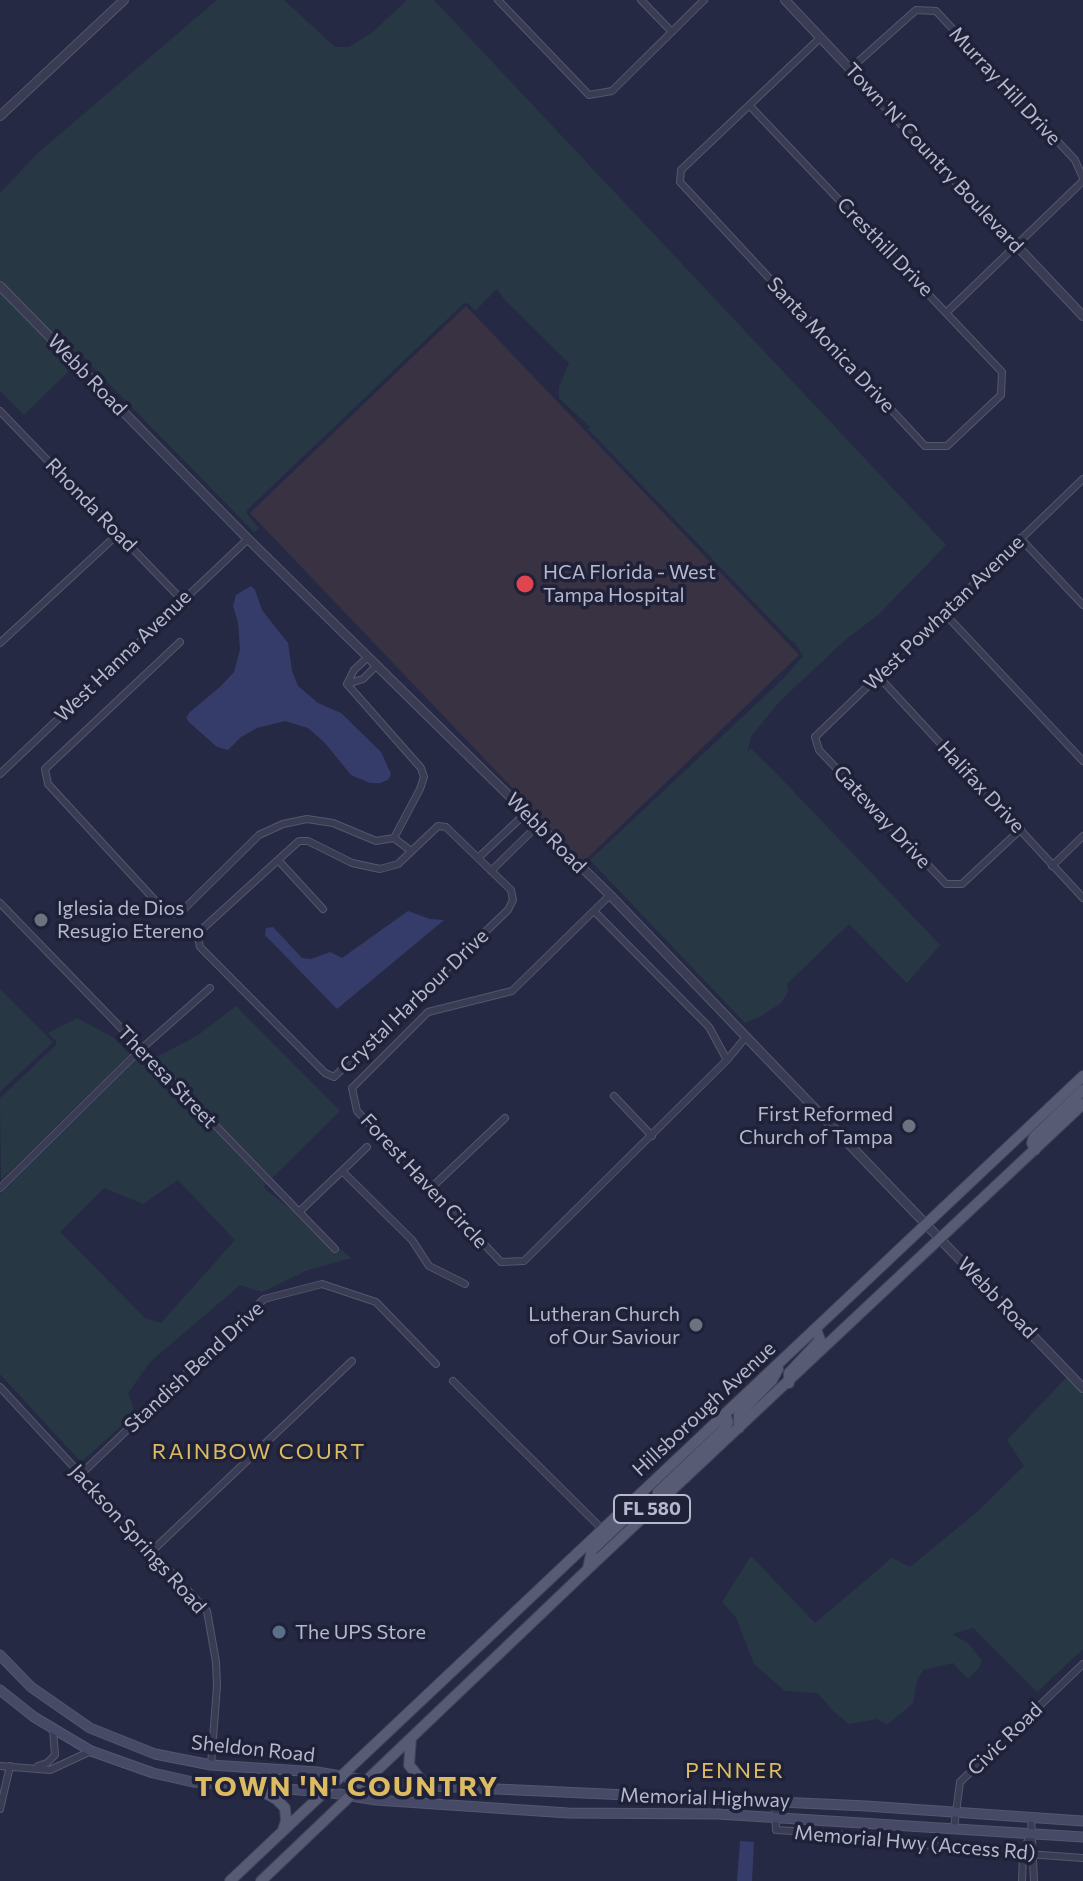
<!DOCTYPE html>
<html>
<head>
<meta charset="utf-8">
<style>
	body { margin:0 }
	canvas { display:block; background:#252943 }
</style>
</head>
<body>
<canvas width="1083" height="1881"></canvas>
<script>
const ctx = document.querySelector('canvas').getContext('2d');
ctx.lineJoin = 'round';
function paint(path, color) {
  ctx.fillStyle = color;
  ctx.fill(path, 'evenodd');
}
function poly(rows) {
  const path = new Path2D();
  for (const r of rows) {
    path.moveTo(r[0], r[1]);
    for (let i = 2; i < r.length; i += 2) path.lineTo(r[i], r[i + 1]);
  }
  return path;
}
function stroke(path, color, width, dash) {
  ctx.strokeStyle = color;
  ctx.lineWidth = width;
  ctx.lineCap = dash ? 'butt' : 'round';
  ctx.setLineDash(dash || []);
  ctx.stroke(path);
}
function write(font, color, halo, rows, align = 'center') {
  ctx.font = font + ' Commissioner,sans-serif';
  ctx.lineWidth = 7;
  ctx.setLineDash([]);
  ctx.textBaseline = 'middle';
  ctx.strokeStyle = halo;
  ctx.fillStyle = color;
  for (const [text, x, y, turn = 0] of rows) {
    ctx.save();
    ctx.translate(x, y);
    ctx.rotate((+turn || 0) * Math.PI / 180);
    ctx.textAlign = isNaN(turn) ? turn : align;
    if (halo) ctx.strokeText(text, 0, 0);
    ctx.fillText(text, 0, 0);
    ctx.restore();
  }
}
const medical = poly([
	[466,306,799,655,583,862,250,513]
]);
const green = poly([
	[217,0,284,0,335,47,349,47,373,32,407,0,434,0,946,545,879,614,844,641,780,701,752,735,747,752,751,749,774,771,940,945,907,983,849,924,787,984,788,992,781,1003,761,1016,745,1023,590,860,784,678,803,656,794,641,791,641,588,429,591,428,559,398,559,387,569,363,504,299,497,289,475,311,468,303,463,304,247,510,247,514,259,528,254,532,83,357,79,361,0,281,0,193,39,152],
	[0,292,73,367,24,415,0,391],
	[0,989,53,1042,0,1092],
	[236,1006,340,1111,272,1178,154,1058,197,1036],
	[77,1018,114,1038,130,1054,1,1180,0,1098,56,1045,56,1041,48,1033],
	[136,1060,141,1065,147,1062,266,1184,263,1187,291,1210,335,1254,341,1249,351,1258,308,1270,262,1292,240,1285,150,1362,128,1393,134,1409,120,1427,81,1462,0,1374,0,1194],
	[178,1180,235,1240,161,1323,145,1318,60,1232,104,1188,143,1204],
	[1067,1377,1083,1394,1083,1649,1037,1692,973,1628,952,1634,969,1644,982,1661,978,1669,968,1679,953,1663,923,1670,917,1680,913,1703,887,1725,877,1719,849,1724,832,1710,818,1693,785,1691,754,1664,736,1617,722,1602,751,1556,815,1623,892,1558,910,1567,976,1513,1024,1466,1007,1440]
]);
const water = poly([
	[251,586,255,590,262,610,288,643,292,671,298,686,318,703,341,713,381,752,391,774,388,780,380,783,370,783,351,775,325,743,308,728,285,721,257,728,241,737,228,750,217,747,190,723,186,718,190,712,221,686,234,672,240,650,238,622,233,606,236,595],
	[408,911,430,919,444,920,337,1009,265,935,266,928,273,927,302,958,311,959,330,952,342,958],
	[740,1841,754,1842,752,1881,737,1881]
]);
const minor = poly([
	[498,0,589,95,612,91,704,0],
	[641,0,672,32],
	[850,69,916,10,936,11,1075,160,1083,178],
	[750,106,1002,372,1001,395,947,446,925,446,680,182,681,170,820,38],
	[947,312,1083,181],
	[0,411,182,600],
	[1020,538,1083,605],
	[945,614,1083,761],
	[180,642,45,769,48,784,163,909,173,914,180,913,259,835,283,824,307,819,333,823,376,841,394,838,411,851],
	[0,643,118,534],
	[879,677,1083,898],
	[347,684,421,768,424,777,420,789,394,838],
	[347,684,363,679,376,666],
	[347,684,354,670,368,657],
	[0,774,248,539],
	[1021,829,962,884,946,884,819,750,815,737,1083,479],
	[478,858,526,813],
	[278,860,299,841,308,841,352,863,380,869,398,864,438,826,446,827,511,890,513,900,508,910,334,1077,325,1073,200,947,198,937,199,932,278,860,323,909],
	[1052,866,1083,836],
	[491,871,538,825],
	[610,895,512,991,428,1012,352,1088,357,1111,501,1262,524,1261,727,1060,746,1037],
	[0,903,335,1249],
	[594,911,709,1027,727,1060],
	[614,1096,652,1136],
	[342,1171,412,1240,429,1266,465,1284],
	[0,1188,140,1050,210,988],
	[430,1189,505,1118],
	[299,1212,367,1147],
	[453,1381,602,1529],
	[0,1387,207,1611,216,1662,217,1686,211,1765],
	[81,1474,264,1299,322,1284,376,1302,436,1364],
	[152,1551,352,1361],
	[0,1766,50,1770,91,1751],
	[38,1766,47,1763,55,1755,53,1729],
	[775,1802,776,1830,826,1833,959,1849,1083,1858],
	[0,1809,10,1766],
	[1031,1817,1034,1881],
	[954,1828,960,1782,1083,1664],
	[1022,1881,1023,1854,1029,1837]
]);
const tertiary = poly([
	[785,0,1083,316],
	[0,116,124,0],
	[0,286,248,539,610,895,1083,1388]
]);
const secondary = poly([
	[0,1655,31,1687,90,1728,155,1754,211,1765,317,1772,388,1784,866,1806,1083,1821],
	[0,1690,34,1717,91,1751,153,1773,193,1782,326,1792,376,1800,568,1813,718,1814,1083,1837]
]);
const primary = poly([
	[1035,1150,1032,1143,1034,1137,1083,1090],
	[789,1383,789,1373,820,1340,816,1329],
	[739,1428,739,1414,772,1380,778,1369],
	[658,1504,658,1492,725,1428,728,1422,725,1414],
	[588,1568,592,1550,632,1512,636,1499],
	[411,1738,409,1765,426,1786],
	[256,1788,276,1799,285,1808,286,1821,283,1830],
	[230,1881,1083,1076],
	[261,1881,588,1569,1083,1104]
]);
const markers = [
	[525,584,10,"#e0444e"],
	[41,920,8,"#6b7280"],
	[909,1126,8,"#6b7280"],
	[696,1325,8,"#6b7280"],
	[279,1632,8,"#5c6f8a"]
];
const shields = [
	[652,1509,76]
];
const shieldNames = [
	["FL 580",652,1509]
];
const streetNames = [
	["Murray Hill Drive",1005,86,47],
	["Town 'N' Country Boulevard",934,158,47],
	["Cresthill Drive",885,247,46],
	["Santa Monica Drive",831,345,47],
	["Webb Road",87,375,46],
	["Rhonda Road",91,505,46],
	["West Powhatan Avenue",944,613,-44],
	["West Hanna Avenue",123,656,-44],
	["Halifax Drive",981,787,47],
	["Gateway Drive",882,817,47],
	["Webb Road",546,833,45],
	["Crystal Harbour Drive",414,1001,-44],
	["Theresa Street",167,1077,46],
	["Forest Haven Circle",424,1181,47],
	["Webb Road",997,1298,46],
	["Standish Bend Drive",194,1367,-43],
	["Hillsborough Avenue",704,1409,-43],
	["Jackson Springs Road",138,1539,48],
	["Civic Road",1005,1739,-44],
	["Sheldon Road",253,1749,6],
	["Memorial Highway",705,1798,2],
	["Memorial Hwy (Access Rd)",915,1843,5]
];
const poiNames = [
	["HCA Florida - West",543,572],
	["Tampa Hospital",543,595],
	["Iglesia de Dios",57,908],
	["Resugio Etereno",57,931],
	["First Reformed",893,1114,"right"],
	["Church of Tampa",893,1137,"right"],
	["Lutheran Church",680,1314,"right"],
	["of Our Saviour",680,1337,"right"],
	["The UPS Store",295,1632]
];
const neighbourhoodNames = [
	["RAINBOW COURT",259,1452],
	["PENNER",735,1771]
];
const districtNames = [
	["TOWN 'N' COUNTRY",347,1787]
];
paint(medical, '#393243');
paint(green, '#273844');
paint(water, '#363c69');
stroke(minor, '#54576d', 8);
stroke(tertiary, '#54576d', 10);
stroke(secondary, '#54576d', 11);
stroke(primary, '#404359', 12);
stroke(minor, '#393c53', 6);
stroke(tertiary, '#393c53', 8);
stroke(secondary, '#474a66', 9);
stroke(primary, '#575b73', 10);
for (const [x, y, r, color] of markers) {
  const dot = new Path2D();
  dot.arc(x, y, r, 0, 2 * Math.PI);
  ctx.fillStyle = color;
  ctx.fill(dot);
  stroke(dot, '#1e2138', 3);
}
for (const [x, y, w] of shields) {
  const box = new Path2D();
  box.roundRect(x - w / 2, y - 14, w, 28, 6);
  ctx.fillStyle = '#1e2138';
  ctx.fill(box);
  stroke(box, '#b6b9cd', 2);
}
write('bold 18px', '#b6b9cd', null, shieldNames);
write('20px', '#b6b9cd', '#1e2138', streetNames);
write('20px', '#b6b9cd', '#1e2138', poiNames, 'left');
ctx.letterSpacing = '2px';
write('22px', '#dcbb62', '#1e2138', neighbourhoodNames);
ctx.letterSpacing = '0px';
ctx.letterSpacing = '2px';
write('bold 28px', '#dcbb62', '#1e2138', districtNames);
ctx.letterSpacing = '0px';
</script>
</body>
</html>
